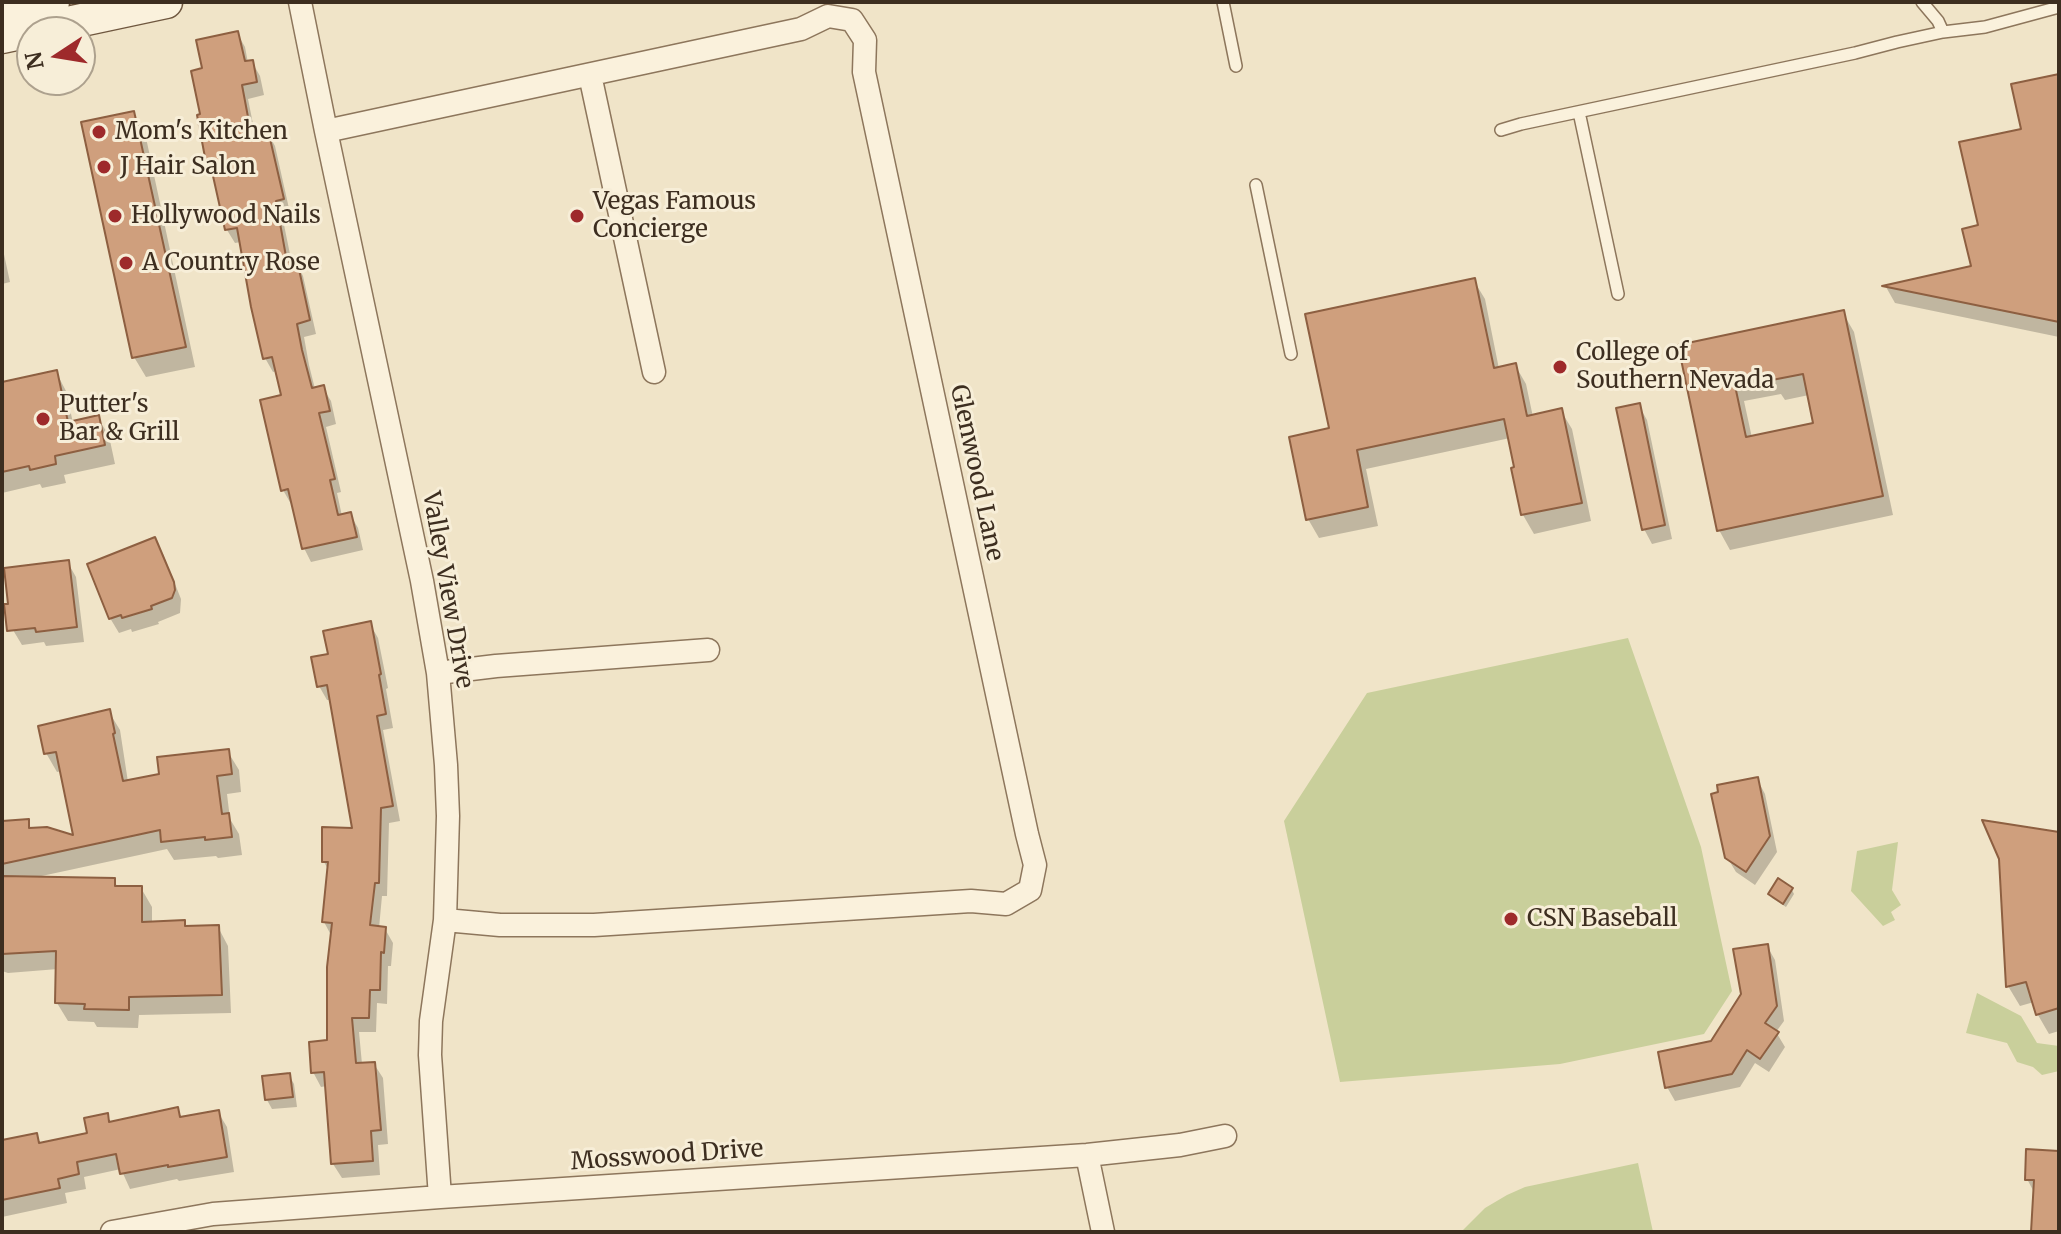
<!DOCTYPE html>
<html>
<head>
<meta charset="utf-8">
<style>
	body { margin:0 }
	#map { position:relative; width:2061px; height:1234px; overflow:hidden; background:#f0e4c8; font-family:Merriweather,serif }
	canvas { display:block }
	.frame { position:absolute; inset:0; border:4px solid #3d2e20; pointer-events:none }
	.north { position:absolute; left:16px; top:16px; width:80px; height:80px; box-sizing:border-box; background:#f7eed8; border:2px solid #ada18e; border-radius:50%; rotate:258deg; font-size:22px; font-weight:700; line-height:32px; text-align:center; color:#3d2e20 }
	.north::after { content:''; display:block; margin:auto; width:28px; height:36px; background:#9e2a2b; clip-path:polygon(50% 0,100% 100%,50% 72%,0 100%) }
</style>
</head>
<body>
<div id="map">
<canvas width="2061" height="1234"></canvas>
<div class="frame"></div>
<div class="north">N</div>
</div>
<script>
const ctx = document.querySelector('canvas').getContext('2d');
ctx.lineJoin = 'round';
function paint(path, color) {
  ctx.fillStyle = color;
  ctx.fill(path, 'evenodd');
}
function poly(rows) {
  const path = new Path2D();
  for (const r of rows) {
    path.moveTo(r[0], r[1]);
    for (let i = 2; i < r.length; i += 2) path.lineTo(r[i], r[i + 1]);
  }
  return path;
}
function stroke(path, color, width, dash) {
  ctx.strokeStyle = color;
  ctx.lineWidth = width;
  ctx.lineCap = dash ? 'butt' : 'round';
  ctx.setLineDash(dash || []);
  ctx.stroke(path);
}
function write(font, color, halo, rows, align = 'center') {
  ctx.font = font + ' Merriweather,serif';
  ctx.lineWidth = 6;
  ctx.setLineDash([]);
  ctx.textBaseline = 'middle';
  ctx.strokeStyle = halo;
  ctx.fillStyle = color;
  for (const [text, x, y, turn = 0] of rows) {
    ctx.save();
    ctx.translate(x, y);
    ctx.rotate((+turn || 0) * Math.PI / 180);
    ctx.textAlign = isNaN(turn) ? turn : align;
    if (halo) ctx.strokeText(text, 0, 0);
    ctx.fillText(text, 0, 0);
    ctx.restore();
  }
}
const green = poly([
	[1628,638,1701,847,1732,991,1704,1034,1560,1064,1340,1082,1284,821,1367,693],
	[1898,842,1892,890,1901,905,1891,912,1895,920,1883,926,1851,891,1857,851],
	[1977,993,2021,1016,2037,1043,2059,1046,2059,1071,2042,1075,2033,1067,2017,1062,2007,1043,1966,1033],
	[1638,1163,1653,1232,1461,1232,1485,1208,1507,1195,1525,1187]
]);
const shadow = poly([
	[237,33,245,47,248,63,252,62,260,76,264,95,248,99,255,134,267,132,275,146,290,213,282,215,292,264,296,263,303,276,316,334,304,337,309,365,315,389,323,388,331,401,336,424,326,427,341,492,337,493,342,516,350,514,358,528,363,550,311,562,304,548,294,503,291,504,283,490,284,397,277,371,273,372,265,358,241,242,235,243,227,230,215,176,209,167,203,116,204,70],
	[2059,76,2059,337,1895,303,1886,287,1973,268,1980,227,2023,130],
	[133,113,145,133,195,367,146,377,134,357],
	[2,245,10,282,2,284],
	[1474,281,1485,299,1499,369,1515,365,1526,384,1533,417,1561,411,1572,429,1591,521,1534,534,1523,515,1514,469,1516,469,1510,438,1366,469,1378,526,1319,538,1308,519,1332,430],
	[1843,313,1854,332,1893,515,1730,550,1719,530,1681,347],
	[1781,394,1785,400,1809,395,1815,425,1752,438,1744,401],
	[56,372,66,391,73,423,98,418,109,436,115,464,64,475,66,483,42,488,40,484,2,493,2,384],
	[1639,406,1647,420,1672,539,1652,544,1644,529],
	[154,539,163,554,181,599,180,613,158,622,159,624,132,632,131,629,119,633,110,618],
	[68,563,76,577,84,642,46,646,44,642,22,645,13,630],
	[370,624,378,638,388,688,386,689,393,728,383,730,400,821,389,823,387,896,382,896,379,928,385,929,393,943,391,966,388,966,387,1004,377,1003,376,1032,359,1032,362,1064,374,1064,383,1078,388,1144,378,1145,380,1175,342,1178,333,1164,327,1086,321,1087,313,1072,329,1042,332,937,324,922,329,871,324,862,354,830,331,700,327,700,319,686,330,655],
	[109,712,120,730,128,782,161,775,228,752,239,770,241,792,227,794,230,819,239,834,242,855,218,858,216,856,174,860,167,849,37,877,114,880,118,888,141,888,152,907,152,923,184,922,187,928,218,927,228,946,231,1013,139,1015,138,1028,97,1027,94,1022,68,1021,57,1003,58,969,8,973,2,971,2,823,27,821,32,830,76,838,62,771,57,772,46,753],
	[1757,779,1765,794,1777,852,1755,885,1736,872,1727,857],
	[2059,834,2059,1031,2049,1034,2038,1015,2034,1002,2020,1006,2008,986,2001,859],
	[1779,881,1792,890,1794,894,1786,907,1772,898,1770,894],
	[1767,946,1775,960,1784,1021,1776,1032,1785,1047,1769,1072,1755,1063,1740,1087,1675,1101,1667,1087,1712,1043,1744,994],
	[289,1075,294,1084,297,1107,272,1109,267,1100],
	[177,1109,182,1118,218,1112,227,1127,234,1172,179,1181,177,1179,130,1189,121,1169,84,1177,86,1189,65,1193,67,1203,2,1217,2,1147,36,1135,41,1145,89,1135,107,1115,111,1123],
	[2059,1153,2059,1232,2033,1232,2035,1194,2027,1179]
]);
const building = poly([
	[238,31,245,61,253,60,257,82,242,85,251,133,268,130,284,199,276,201,287,262,297,260,310,320,297,324,302,350,312,388,324,385,330,411,319,413,335,479,330,480,338,515,351,512,357,537,302,549,288,489,281,491,260,400,281,395,272,357,263,359,251,307,237,228,225,230,211,167,207,168,197,115,200,114,191,71,202,68,196,40,238,31],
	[2059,74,2059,322,1882,286,1971,266,1962,229,1978,225,1959,142,2021,129,2011,84,2059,74],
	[134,111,186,347,132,358,81,122,134,111],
	[1475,278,1494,368,1516,363,1527,416,1562,408,1582,503,1521,515,1511,468,1514,467,1504,419,1357,450,1368,507,1306,520,1289,437,1329,428,1305,314,1475,278],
	[1844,310,1883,496,1717,531,1678,345,1844,310],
	[1771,374,1772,380,1803,374,1813,423,1746,437,1734,381,1771,374],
	[57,370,68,422,99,415,105,445,55,456,56,464,30,470,29,466,2,472,2,382,57,370],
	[1640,403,1665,525,1642,530,1616,408,1640,403],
	[155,537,174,582,175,590,172,598,151,606,152,609,122,618,121,615,109,619,87,564,155,537],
	[69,560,77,627,36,632,35,628,7,631,4,604,8,604,4,568,69,560],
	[371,621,381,674,379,675,386,714,377,716,393,806,381,808,379,883,375,883,370,925,386,927,384,953,381,952,380,990,370,990,369,1018,352,1018,356,1063,375,1062,381,1130,371,1131,373,1161,331,1164,324,1072,311,1073,309,1042,327,1040,327,967,332,923,322,922,328,862,322,862,322,827,352,828,327,685,317,687,311,657,328,654,323,631,371,621],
	[110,709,115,733,113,734,123,781,159,774,157,757,229,749,232,774,217,776,222,814,229,813,232,837,205,840,205,837,161,842,160,830,2,864,2,821,29,819,29,828,47,827,73,835,56,752,44,754,38,726,110,709],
	[1758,777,1770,836,1746,872,1725,858,1711,794,1718,792,1717,785,1758,777],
	[1982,820,2059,832,2059,1008,2036,1015,2026,982,2006,987,1999,859,1982,820],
	[2,876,115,878,115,886,142,886,142,922,185,920,185,926,219,925,222,995,129,997,129,1010,84,1009,85,1004,55,1003,56,951,2,954,2,876],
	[1778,878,1793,888,1783,904,1768,894,1778,878],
	[1768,944,1777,1006,1765,1023,1779,1032,1760,1059,1747,1050,1732,1074,1665,1088,1658,1052,1711,1041,1741,994,1733,949,1768,944],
	[290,1073,293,1097,265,1100,262,1076,290,1073],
	[178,1107,180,1117,219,1110,227,1157,168,1167,168,1165,120,1174,116,1154,77,1162,79,1174,58,1179,60,1188,2,1200,2,1140,37,1133,39,1143,87,1133,84,1118,108,1113,109,1122,178,1107],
	[2026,1149,2059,1151,2059,1232,2031,1232,2034,1180,2025,1180,2026,1149]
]);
const service = poly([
	[1223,2,1236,66],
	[1922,2,1938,21,1943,32],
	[1579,112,1618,294],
	[1501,130,1521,124,1855,53,1897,42,1943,32,1985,27,2059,7],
	[1256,185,1291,354]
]);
const minor = poly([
	[300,2,326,131,422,581,438,673,446,765,448,816,445,920,431,1021,430,1055,440,1197],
	[590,75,654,372],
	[326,131,801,29,828,16,852,20,865,40,864,72,1027,834,1035,865,1030,890,1006,904,971,901,594,925,500,925,445,920],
	[438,673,496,666,708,650],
	[1087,1155,1103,1232],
	[112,1232,213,1214,440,1197,1087,1155,1180,1145,1225,1136]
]);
const secondary = poly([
	[2,14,53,2],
	[2,37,166,2]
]);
const markers = [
	[99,132,8,"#9e2a2b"],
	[104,167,8,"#9e2a2b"],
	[115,216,8,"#9e2a2b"],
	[577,216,8,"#9e2a2b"],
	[126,263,8,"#9e2a2b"],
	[1560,367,8,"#9e2a2b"],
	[43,419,8,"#9e2a2b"],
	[1511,919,8,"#9e2a2b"]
];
const poiNames = [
	["Mom's Kitchen",115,132],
	["J Hair Salon",120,167],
	["Vegas Famous",593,202],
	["Concierge",593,230],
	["Hollywood Nails",131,216],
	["A Country Rose",142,263],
	["College of",1576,353],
	["Southern Nevada",1576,381],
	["Putter's",59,405],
	["Bar & Grill",59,433],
	["CSN Baseball",1527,919]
];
const streetNames = [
	["Glenwood Lane",976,473,78],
	["Valley View Drive",447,590,80],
	["Mosswood Drive",667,1156,-4]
];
paint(green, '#c9cf9b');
paint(shadow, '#0003');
paint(building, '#cf9f7d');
stroke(building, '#8d5f41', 2);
stroke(service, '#8d765c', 14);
stroke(minor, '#8d765c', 25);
stroke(secondary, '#6f573f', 35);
stroke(service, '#faf1dc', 11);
stroke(minor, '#faf1dc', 22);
stroke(secondary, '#faf1dc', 32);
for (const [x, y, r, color] of markers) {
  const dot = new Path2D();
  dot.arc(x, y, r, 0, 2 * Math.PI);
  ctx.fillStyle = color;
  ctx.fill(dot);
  stroke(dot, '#f7eed8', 3);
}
write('24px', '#3d2e20', '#f7eed8', poiNames, 'left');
write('24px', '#3d2e20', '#f7eed8', streetNames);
</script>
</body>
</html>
